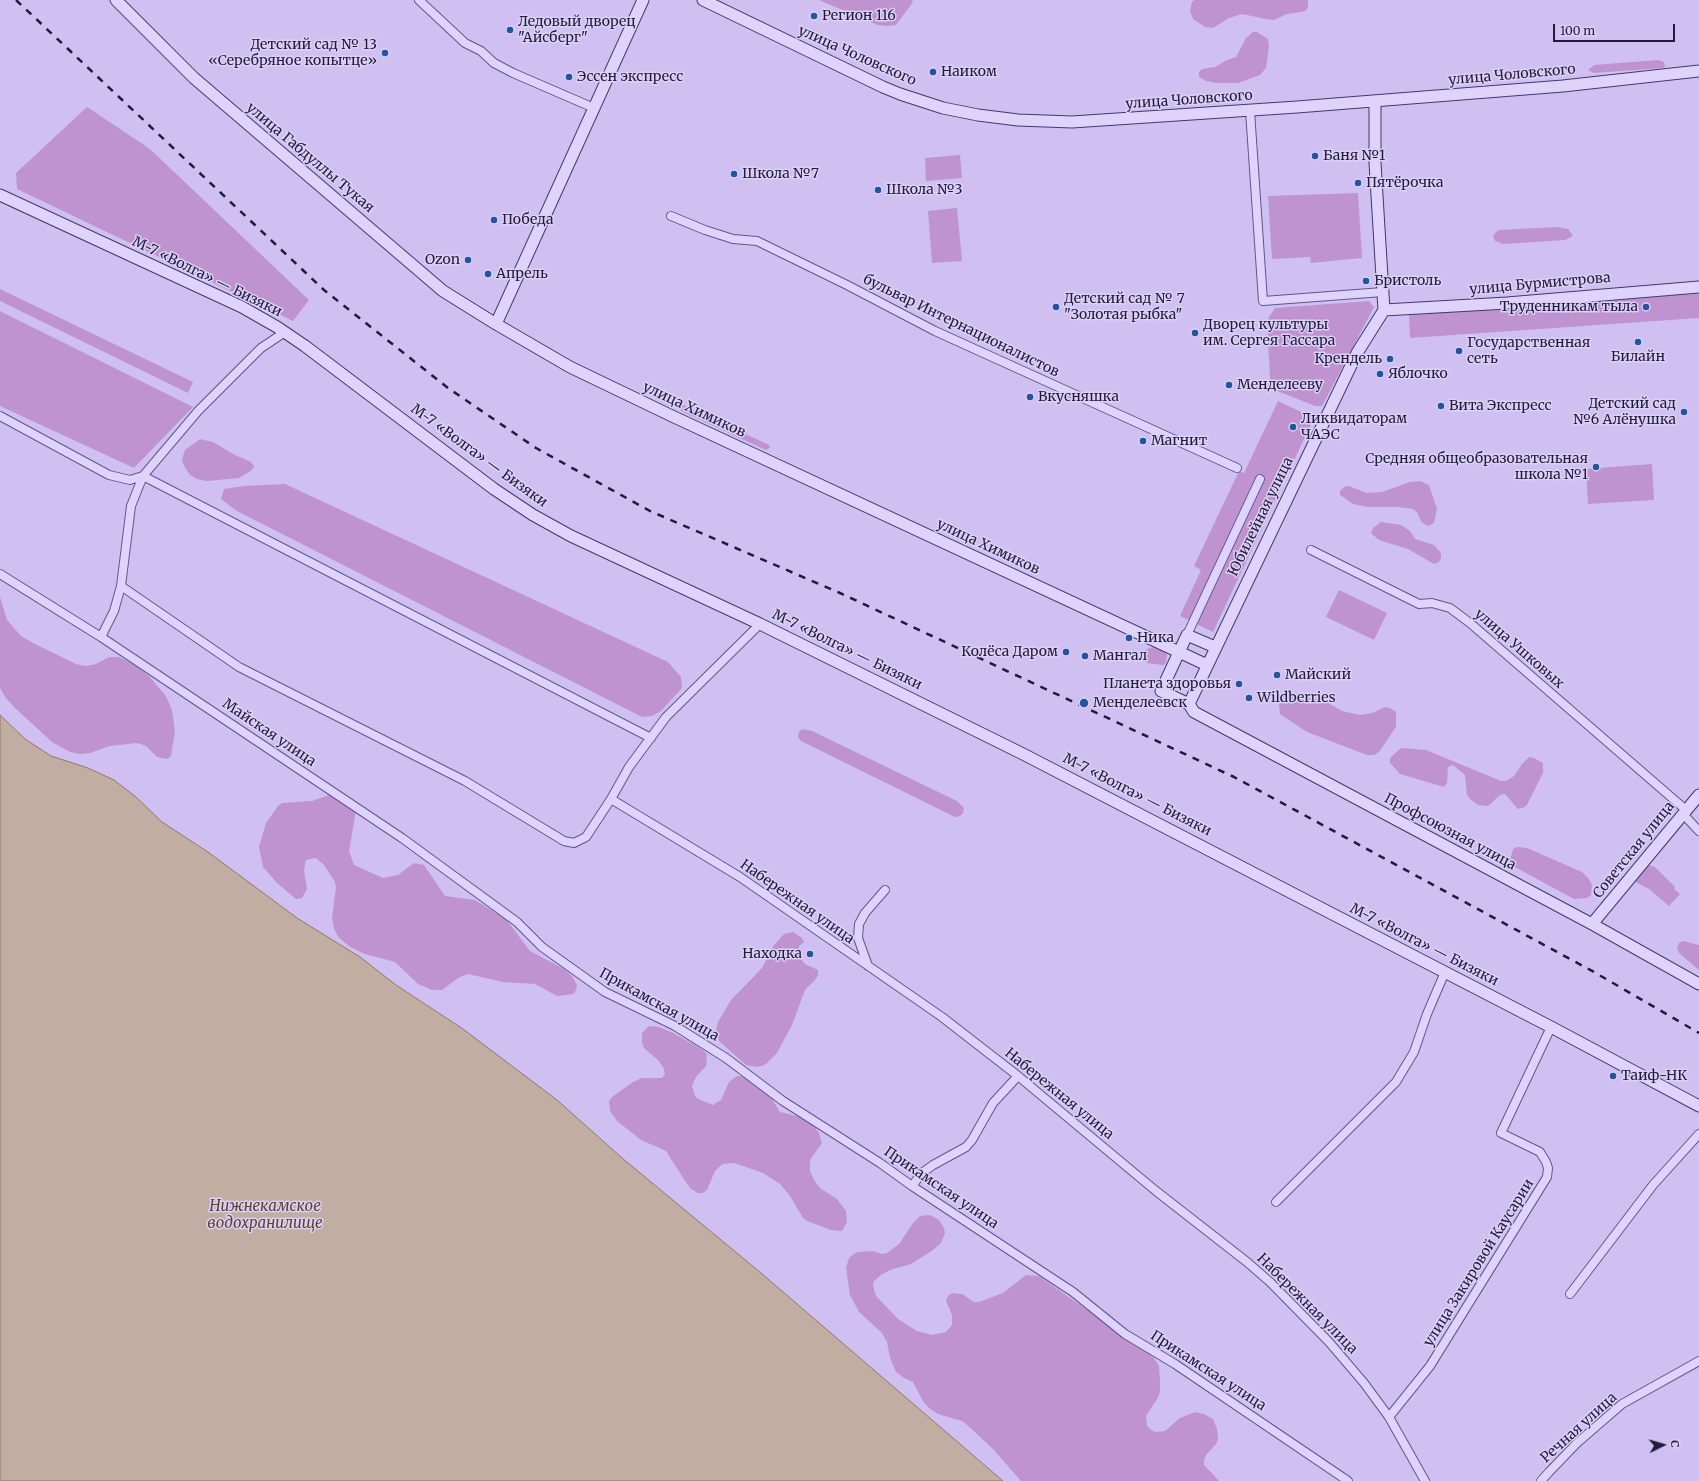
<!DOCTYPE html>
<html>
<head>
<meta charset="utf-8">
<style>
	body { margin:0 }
	#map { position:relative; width:1699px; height:1481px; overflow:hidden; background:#cfc0f1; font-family:Merriweather,serif }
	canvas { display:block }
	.north { position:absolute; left:1643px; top:1425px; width:40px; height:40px; -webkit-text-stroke:3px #dcd0f8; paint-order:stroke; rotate:85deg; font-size:11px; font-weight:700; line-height:16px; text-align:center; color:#1f1c39 }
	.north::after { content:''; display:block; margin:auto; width:14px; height:18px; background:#1f1c39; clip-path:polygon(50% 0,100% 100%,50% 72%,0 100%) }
	.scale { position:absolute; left:1553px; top:24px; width:122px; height:18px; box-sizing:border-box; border:2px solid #1f1c39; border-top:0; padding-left:5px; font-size:12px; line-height:14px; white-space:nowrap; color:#1f1c39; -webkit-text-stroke:3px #dcd0f8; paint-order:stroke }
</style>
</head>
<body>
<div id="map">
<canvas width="1699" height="1481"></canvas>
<div class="north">С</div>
<div class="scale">100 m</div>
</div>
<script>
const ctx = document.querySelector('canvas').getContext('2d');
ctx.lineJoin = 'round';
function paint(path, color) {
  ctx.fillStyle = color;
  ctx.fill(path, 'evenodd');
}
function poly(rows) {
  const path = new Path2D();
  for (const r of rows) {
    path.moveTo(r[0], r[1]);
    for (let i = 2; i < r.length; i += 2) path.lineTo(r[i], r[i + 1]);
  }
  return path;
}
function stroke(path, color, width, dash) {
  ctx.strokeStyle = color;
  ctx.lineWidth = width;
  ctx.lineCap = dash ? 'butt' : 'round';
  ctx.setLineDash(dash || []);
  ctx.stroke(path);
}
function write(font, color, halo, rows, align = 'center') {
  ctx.font = font + ' Merriweather,serif';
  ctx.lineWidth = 3;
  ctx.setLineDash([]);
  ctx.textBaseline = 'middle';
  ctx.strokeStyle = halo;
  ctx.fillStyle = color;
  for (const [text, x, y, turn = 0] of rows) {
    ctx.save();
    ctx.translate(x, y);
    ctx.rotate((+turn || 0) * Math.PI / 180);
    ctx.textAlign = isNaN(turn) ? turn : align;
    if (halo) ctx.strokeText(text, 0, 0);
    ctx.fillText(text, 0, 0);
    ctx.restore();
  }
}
const green = poly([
	[819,0,912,0,913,2,896,25,888,26,878,25],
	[1194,0,1308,0,1308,7,1305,11,1301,12,1287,14,1274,20,1266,19,1242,14,1229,18,1213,28,1205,27,1193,19,1190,11,1192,2],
	[1253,32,1257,32,1268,39,1269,47,1266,68,1260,75,1238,83,1216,83,1206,81,1199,77,1199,72,1202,69,1215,67,1227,60,1236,57,1246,38],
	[1658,60,1664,62,1665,67,1663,68,1594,73,1588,70,1594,65],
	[87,107,150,149,309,300,293,321,17,189,16,173],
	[960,155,962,178,926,181,925,158],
	[1358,193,1362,258,1311,263,1310,257,1272,259,1268,196],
	[957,208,962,261,932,263,928,211],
	[1556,227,1568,229,1573,236,1565,240,1503,244,1495,241,1493,236,1495,233,1499,230],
	[0,289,193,382,188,393,0,301],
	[1699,292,1699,318,1410,338,1409,314],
	[1369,301,1374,307,1322,406,1315,406,1275,390,1270,378,1267,320,1275,308],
	[0,311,193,407,134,468,0,406],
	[1278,401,1314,418,1213,632,1180,616,1201,570,1194,566,1239,471,1244,473],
	[683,405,769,445,770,447,766,450,681,411,680,407],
	[200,439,213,442,235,455,251,462,254,466,252,470,239,478,207,481,197,479,190,475,183,464,182,459,185,450],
	[1652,464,1654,500,1588,504,1586,469],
	[1420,481,1429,485,1437,509,1434,523,1429,526,1424,524,1421,521,1417,512,1413,509,1399,507,1368,507,1353,504,1340,495,1340,491,1344,487,1349,486,1367,493,1382,492,1410,482],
	[285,484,668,662,681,677,682,688,661,711,652,716,642,717,237,511,221,499,224,489,244,486],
	[1381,522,1401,525,1410,531,1415,539,1434,545,1441,553,1441,558,1439,562,1434,564,1408,549,1379,540,1371,533,1373,528],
	[1339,590,1387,613,1374,640,1326,617],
	[0,597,7,620,21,636,35,644,76,664,86,666,96,664,109,657,119,657,133,664,149,676,166,696,172,710,175,731,171,756,167,759,157,757,146,746,137,743,110,746,90,753,80,754,70,752,52,742,15,708,5,697,0,688],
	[1153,647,1164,650,1167,655,1166,663,1163,665,1147,663,1141,656,1147,649],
	[1289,695,1323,700,1342,711,1360,715,1372,713,1385,707,1390,708,1396,712,1396,727,1379,752,1374,755,1367,755,1307,732,1280,714,1279,704,1284,696],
	[802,729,812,731,957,801,964,808,963,813,960,816,955,817,801,741,798,737,799,732],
	[1401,748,1426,750,1501,781,1506,781,1514,776,1522,764,1529,757,1534,758,1543,763,1543,773,1527,805,1523,808,1518,809,1505,794,1500,795,1488,806,1478,805,1470,799,1467,795,1465,775,1453,765,1448,767,1447,783,1444,787,1400,774,1390,763,1390,758],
	[332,794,347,796,357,805,349,851,354,865,383,878,398,875,414,863,424,865,445,896,475,900,506,919,530,951,564,969,572,976,577,985,576,990,573,994,557,996,535,984,503,982,468,974,458,978,442,990,432,990,418,984,395,962,365,954,350,947,338,937,334,928,332,918,336,887,335,882,324,865,316,858,306,860,304,870,307,889,302,898,296,899,277,883,263,867,259,847,266,823,278,806,282,803,312,801],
	[1517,847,1527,848,1582,872,1589,879,1592,885,1591,895,1587,898,1574,899,1513,866,1510,860,1513,849],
	[1648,865,1655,867,1675,887,1674,889,1680,894,1669,906,1649,889,1634,881],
	[793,932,802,938,804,942,799,946,799,956,805,964,818,970,818,975,816,979,805,990,792,1025,777,1053,766,1064,762,1066,756,1067,746,1065,719,1041,716,1031,718,1022,731,1000,762,968,774,945,784,934],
	[1683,941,1699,945,1699,970,1679,953,1677,948,1679,943],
	[649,1026,659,1027,673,1033,695,1045,704,1051,707,1055,706,1066,696,1077,692,1086,695,1096,698,1099,713,1105,721,1100,729,1082,737,1076,742,1076,769,1094,780,1112,805,1118,813,1125,819,1133,822,1143,810,1160,810,1171,814,1180,820,1188,837,1199,846,1211,847,1222,842,1231,831,1230,807,1221,803,1218,790,1196,780,1184,763,1173,734,1163,723,1164,719,1167,715,1171,707,1190,703,1193,698,1193,691,1189,685,1181,666,1151,641,1140,617,1121,610,1111,609,1101,612,1097,633,1082,642,1078,662,1078,665,1074,664,1069,659,1061,644,1048,642,1043,642,1033],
	[930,1215,939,1220,944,1228,945,1233,941,1243,933,1250,911,1264,890,1270,881,1275,874,1281,873,1286,876,1296,898,1319,917,1331,932,1335,946,1332,952,1325,952,1315,946,1301,948,1296,952,1293,962,1294,974,1302,979,1302,1003,1293,1026,1275,1039,1276,1153,1357,1159,1366,1160,1381,1160,1392,1157,1399,1146,1416,1147,1426,1151,1430,1155,1432,1165,1431,1180,1418,1195,1412,1204,1414,1213,1419,1217,1429,1218,1439,1216,1444,1206,1455,1204,1460,1204,1465,1219,1481,1021,1481,992,1448,966,1424,962,1421,938,1414,930,1409,923,1401,913,1382,904,1378,896,1372,890,1358,887,1342,882,1333,859,1312,850,1295,846,1268,849,1258,854,1254,858,1252,873,1251,882,1254,887,1253,899,1244,913,1223,920,1216]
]);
const water = poly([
	[0,715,25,739,51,756,88,768,114,780,136,797,162,822,208,852,297,918,360,957,396,985,463,1029,557,1100,622,1158,761,1273,1003,1481,0,1481,0,715]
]);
const street = poly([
	[419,0,465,43,481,51,494,63,513,73,594,108],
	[1250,111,1263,301,1383,292],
	[671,216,705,230,733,239,757,241,847,285,935,331,1237,468],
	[0,416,109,475,130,480,143,476],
	[143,476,651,738],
	[1311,550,1419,604,1432,603,1450,608,1470,623,1686,810],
	[0,574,101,637,402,838,517,922,542,947,605,992,675,1026,726,1058,783,1101,880,1163,912,1186,1073,1292,1125,1334,1175,1364,1348,1481],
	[121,586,239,667,465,781,564,841,574,843,586,837,611,799,629,767,666,717,760,624],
	[1187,635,1260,479],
	[101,637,114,611,121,586,131,506,143,476,198,411,261,348,285,332],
	[611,799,740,877,942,1017,1018,1076,1156,1191,1247,1262,1270,1282,1329,1342,1364,1383,1389,1417,1425,1481],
	[1683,814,1699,831],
	[868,966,858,938,859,924,865,913,885,890],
	[912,1186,922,1173,933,1165,966,1147,972,1140,993,1103,1018,1076],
	[1276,1202,1396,1082,1414,1052,1427,1014,1445,972],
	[1570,1294,1653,1185,1699,1134],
	[1389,1417,1430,1366,1547,1177,1548,1168,1546,1162,1540,1152,1501,1133,1551,1027],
	[1541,1481,1549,1472,1577,1443,1622,1404,1699,1361]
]);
const secondary = poly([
	[116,0,194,78,443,291,496,324,570,367,672,416,1207,665],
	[703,0,883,87,900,94,943,108,978,115,1018,120,1072,122,1297,107,1563,86,1699,71],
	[0,195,242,307,277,327,305,346,494,489,533,515,571,536,760,624,1023,754,1551,1027,1699,1106],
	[1384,310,1507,303,1699,287],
	[496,324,643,0],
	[1189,704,1357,353,1384,310,1375,163,1375,102],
	[1189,704,1194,712,1592,924,1699,984],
	[1189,704,1161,691,1187,635,1215,647],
	[1592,924,1699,795]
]);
const rail = poly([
	[16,0,324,290,448,388,536,448,650,511,840,593,1234,777,1594,972,1699,1033]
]);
const markers = [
	[814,16,4,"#23549e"],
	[510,30,4,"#23549e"],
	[385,53,4,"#23549e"],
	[933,72,4,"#23549e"],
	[569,77,4,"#23549e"],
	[1315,156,4,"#23549e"],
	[734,174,4,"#23549e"],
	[1358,183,4,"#23549e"],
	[878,190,4,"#23549e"],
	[494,220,4,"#23549e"],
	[468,260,4,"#23549e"],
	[488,274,4,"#23549e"],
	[1366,281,4,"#23549e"],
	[1056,307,4,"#23549e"],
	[1646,307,4,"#23549e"],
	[1195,333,4,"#23549e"],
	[1638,342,4,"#23549e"],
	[1459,351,4,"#23549e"],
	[1390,359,4,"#23549e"],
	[1380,374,4,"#23549e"],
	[1229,385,4,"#23549e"],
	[1030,397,4,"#23549e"],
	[1441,406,4,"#23549e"],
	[1684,412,4,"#23549e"],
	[1293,427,4,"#23549e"],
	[1143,441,4,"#23549e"],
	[1596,467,4,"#23549e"],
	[1129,638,4,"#23549e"],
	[1066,652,4,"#23549e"],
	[1085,656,4,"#23549e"],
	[1277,675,4,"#23549e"],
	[1239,684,4,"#23549e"],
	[1249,698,4,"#23549e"],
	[1084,703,5,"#23549e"],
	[810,954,4,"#23549e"],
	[1613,1076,4,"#23549e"]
];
const poiNames = [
	["Регион 116",822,16],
	["Ледовый дворец",518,22],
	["\"Айсберг\"",518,38],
	["Детский сад № 13",377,45,"right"],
	["«Серебряное копытце»",377,61,"right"],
	["Наиком",941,72],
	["Эссен экспресс",577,77],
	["Баня №1",1323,156],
	["Школа №7",742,174],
	["Пятёрочка",1366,183],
	["Школа №3",886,190],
	["Победа",502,220],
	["Ozon",460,260,"right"],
	["Апрель",496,274],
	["Бристоль",1374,281],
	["Детский сад № 7",1064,299],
	["\"Золотая рыбка\"",1064,315],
	["Труденникам тыла",1638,307,"right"],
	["Дворец культуры",1203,325],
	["им. Сергея Гассара",1203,341],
	["Государственная",1467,343],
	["сеть",1467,359],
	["Билайн",1638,357,"center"],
	["Крендель",1382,359,"right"],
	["Яблочко",1388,374],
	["Менделееву",1237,385],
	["Вкусняшка",1038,397],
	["Детский сад",1676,404,"right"],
	["№6 Алёнушка",1676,420,"right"],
	["Вита Экспресс",1449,406],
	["Ликвидаторам",1301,419],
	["ЧАЭС",1301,435],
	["Магнит",1151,441],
	["Средняя общеобразовательная",1588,459,"right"],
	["школа №1",1588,475,"right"],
	["Ника",1137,638],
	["Колёса Даром",1058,652,"right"],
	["Мангал",1093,656],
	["Майский",1285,675],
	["Планета здоровья",1231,684,"right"],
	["Wildberries",1257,698],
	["Менделеевск",1093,703],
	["Находка",802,954,"right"],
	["Таиф-НК",1621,1076]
];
const streetNames = [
	["улица Чоловского",857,56,24],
	["улица Чоловского",1512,75,-5],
	["улица Чоловского",1189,100,-4],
	["улица Габдуллы Тукая",310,158,40],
	["М-7 «Волга» — Бизяки",207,277,26],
	["улица Бурмистрова",1540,284,-5],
	["бульвар Интернационалистов",961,326,26],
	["улица Химиков",694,410,25],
	["М-7 «Волга» — Бизяки",479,456,36],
	["Юбилейная улица",1261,517,-64],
	["улица Химиков",988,547,25],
	["улица Ушковых",1519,649,41],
	["М-7 «Волга» — Бизяки",847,650,26],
	["Майская улица",269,733,34],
	["М-7 «Волга» — Бизяки",1137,795,27],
	["Профсоюзная улица",1450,832,28],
	["Советская улица",1634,850,-51],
	["Набережная улица",797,902,35],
	["М-7 «Волга» — Бизяки",1424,945,27],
	["Прикамская улица",659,1005,29],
	["Набережная улица",1059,1094,39],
	["Прикамская улица",941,1188,34],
	["улица Закировой Каусарии",1479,1263,-58],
	["Набережная улица",1307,1304,45],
	["Прикамская улица",1208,1371,33],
	["Речная улица",1579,1428,-42]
];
const waterNames = [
	["Нижнекамское",265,1207],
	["водохранилище",265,1224]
];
paint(green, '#bf93cf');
paint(water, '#c2ada3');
stroke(water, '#917769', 1);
stroke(street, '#5e578b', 10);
stroke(secondary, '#3f3a6d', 13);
stroke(street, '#dfd3fb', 8);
stroke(secondary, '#dfd3fb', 11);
stroke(rail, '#1f1c39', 2.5, [7, 7]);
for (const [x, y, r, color] of markers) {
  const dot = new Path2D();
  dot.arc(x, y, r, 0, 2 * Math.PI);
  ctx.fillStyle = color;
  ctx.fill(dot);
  stroke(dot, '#dcd0f8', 1.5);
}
write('14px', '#1f1c39', '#dcd0f8', poiNames, 'left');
write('14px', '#1f1c39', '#dcd0f8', streetNames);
write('italic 15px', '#5a442a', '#dcd0f8', waterNames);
</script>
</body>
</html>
